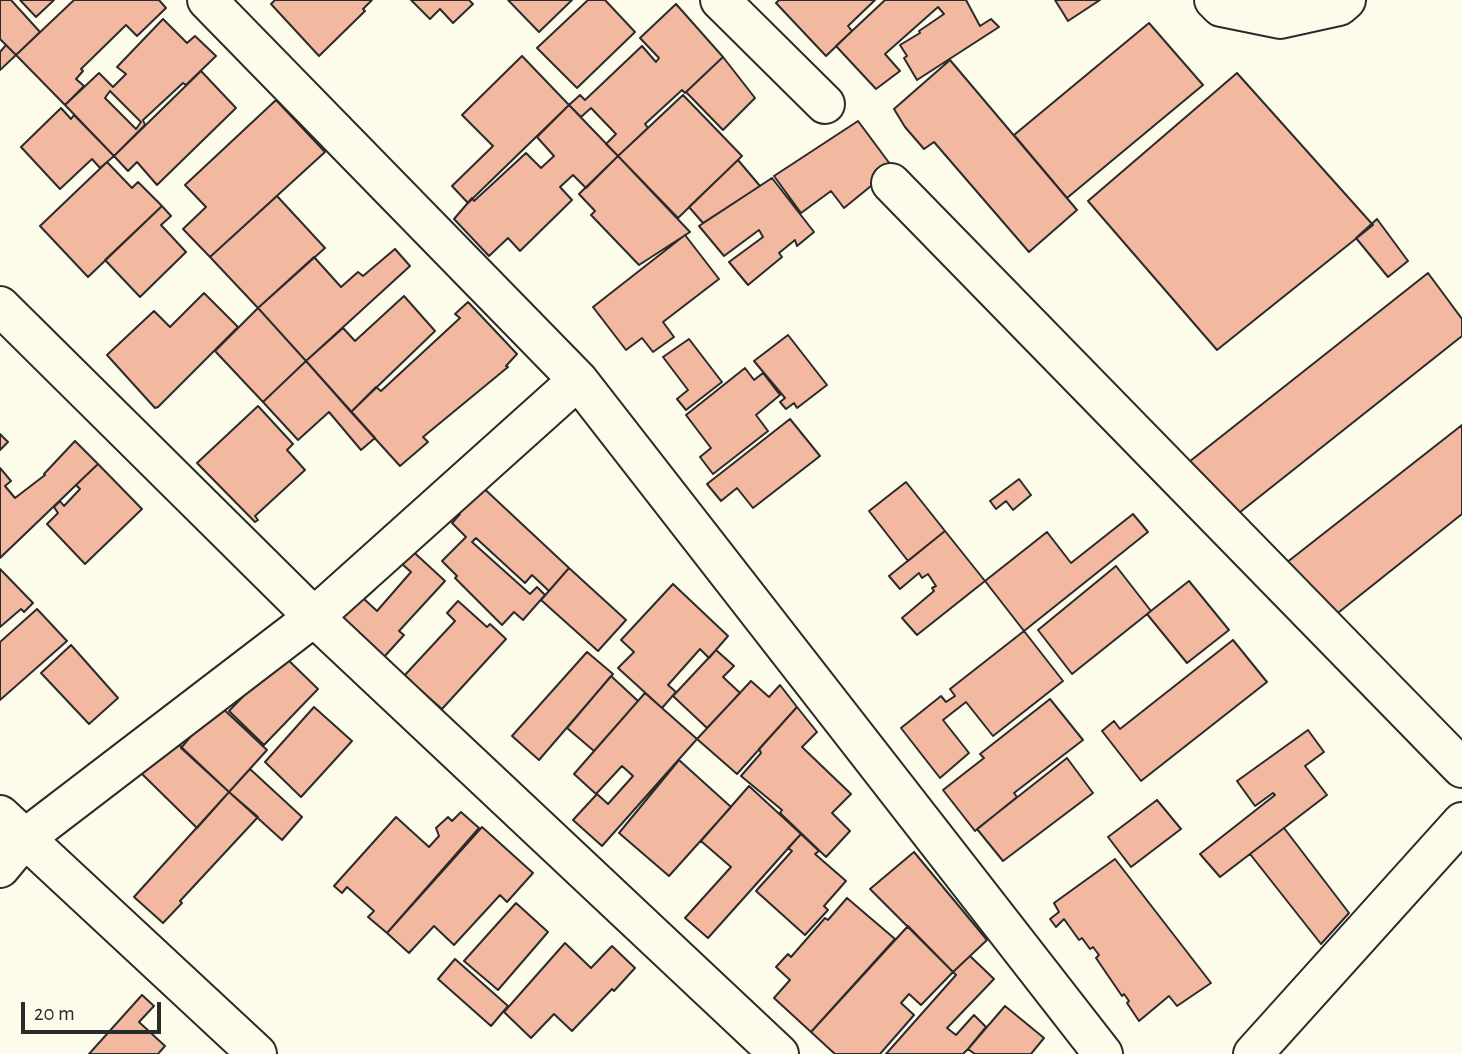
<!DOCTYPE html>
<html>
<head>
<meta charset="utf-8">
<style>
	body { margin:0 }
	#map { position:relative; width:1462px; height:1054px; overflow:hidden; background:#fdfbea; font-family:"Alegreya Sans",sans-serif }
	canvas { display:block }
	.scale { position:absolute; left:21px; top:1002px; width:140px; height:32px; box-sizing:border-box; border:4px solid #2b2b2b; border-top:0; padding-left:9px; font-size:21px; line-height:24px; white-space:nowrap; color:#2b2b2b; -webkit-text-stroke:5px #fdfbea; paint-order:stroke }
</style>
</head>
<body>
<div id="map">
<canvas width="1462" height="1054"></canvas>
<div class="scale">20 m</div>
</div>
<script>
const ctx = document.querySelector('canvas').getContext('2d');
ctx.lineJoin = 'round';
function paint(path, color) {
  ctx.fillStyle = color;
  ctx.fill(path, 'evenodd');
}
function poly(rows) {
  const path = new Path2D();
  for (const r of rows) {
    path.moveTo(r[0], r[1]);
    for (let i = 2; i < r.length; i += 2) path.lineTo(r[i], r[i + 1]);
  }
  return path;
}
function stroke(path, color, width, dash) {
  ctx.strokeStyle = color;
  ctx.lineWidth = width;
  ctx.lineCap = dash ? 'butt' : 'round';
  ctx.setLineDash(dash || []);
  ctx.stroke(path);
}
const building = poly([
	[0,0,11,0,40,32,16,55,0,39,0,0],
	[20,0,54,0,36,17,20,0],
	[74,0,159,0,166,8,137,36,126,25,81,69,83,71,76,79,84,86,65,105,16,55,74,0],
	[372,0,363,9,365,11,319,56,271,4,275,0,372,0],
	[411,0,469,0,473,4,453,23,440,9,430,19,411,0],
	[508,0,572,0,539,32,508,0],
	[588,0,605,0,635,32,577,88,537,48,588,0],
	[779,0,875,0,848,26,852,31,826,56,776,3,779,0],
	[885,0,966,0,980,26,991,19,999,27,917,80,904,58,907,56,900,45,920,33,919,31,944,14,938,7,885,54,900,71,876,89,836,46,885,0],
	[1055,0,1100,0,1068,21,1055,0],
	[676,4,723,57,685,93,682,90,645,124,648,128,618,156,606,144,616,134,591,108,581,117,569,105,580,95,585,100,642,46,656,62,659,58,640,38,676,4],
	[163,19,187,43,195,36,216,56,186,85,183,83,143,120,145,125,114,156,65,105,99,73,113,87,126,74,117,67,163,19],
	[110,91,141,122,136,129,105,98,110,91],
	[1149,23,1203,85,1067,198,1014,135,1149,23],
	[6,45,16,55,0,70,0,52,6,45],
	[522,56,569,105,468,203,452,186,493,146,462,115,522,56],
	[723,57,755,98,723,130,686,92,723,57],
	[950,60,1077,210,1029,252,934,142,924,149,905,127,894,109,950,60],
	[201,71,236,108,157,185,137,162,128,171,114,156,201,71],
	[1237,73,1373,225,1217,350,1088,201,1237,73],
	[683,95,742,156,678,218,618,156,683,95],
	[276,100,325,152,210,257,183,229,206,207,185,185,276,100],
	[569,105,618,156,586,188,573,175,560,187,572,200,520,251,508,238,489,256,454,219,472,198,474,201,526,153,541,168,554,156,537,137,569,105],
	[61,108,71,119,74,115,114,156,100,168,92,159,60,189,21,147,61,108],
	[858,121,893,168,844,208,831,191,801,213,774,176,858,121],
	[618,156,690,232,639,265,591,215,595,211,579,194,618,156],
	[738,160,760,186,703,223,689,207,738,160],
	[107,162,132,188,138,182,162,206,88,277,40,226,107,162],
	[772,178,814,232,797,246,795,240,779,253,782,257,748,285,729,262,763,237,759,230,724,256,699,226,772,178],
	[277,196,325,248,258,308,210,257,277,196],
	[162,206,171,216,161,225,186,252,140,297,105,260,162,206],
	[1377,219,1408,261,1388,277,1356,238,1377,219],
	[685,235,719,279,663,322,674,337,653,352,642,338,626,350,593,307,685,235],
	[395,249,410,266,306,361,258,308,314,257,341,287,358,272,363,276,395,249],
	[1428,273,1462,319,1462,336,1220,528,1175,473,1428,273],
	[204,293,238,327,158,407,155,408,107,355,154,311,170,327,204,293],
	[404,296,435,331,351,412,306,361,343,328,355,341,404,296],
	[468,302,517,354,506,366,508,367,423,437,428,442,400,466,351,412,376,387,381,391,460,318,455,314,468,302],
	[258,308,306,361,263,402,215,351,258,308],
	[788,335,827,385,797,408,794,403,786,409,780,402,785,398,754,361,788,335],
	[689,339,722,382,686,410,677,399,688,390,663,357,689,339],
	[306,361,375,438,361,450,329,412,298,440,263,402,306,361],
	[745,368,754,380,763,373,780,395,756,415,768,431,713,474,700,457,711,448,686,415,745,368],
	[258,406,293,444,287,450,305,470,255,516,258,520,255,522,197,463,258,406],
	[790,419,820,456,753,508,737,488,721,501,707,484,790,419],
	[1462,425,1462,514,1324,624,1272,574,1462,425],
	[0,434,8,442,0,450,0,434],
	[75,441,98,464,0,558,0,468,11,481,5,486,15,498,45,475,44,474,75,441],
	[98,464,142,509,85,564,47,524,58,513,54,507,60,501,64,506,80,489,76,485,98,464],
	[1019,479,1031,495,1013,510,1006,501,996,509,990,501,1019,479],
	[477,482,569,568,549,591,532,575,525,583,476,538,472,542,530,594,537,587,545,595,523,620,514,612,502,625,455,578,457,576,442,561,466,537,452,523,460,514,451,506,477,482],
	[906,482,945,531,908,561,869,511,906,482],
	[1133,514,1148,532,1024,631,985,581,1047,532,1071,563,1133,514],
	[945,531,985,581,917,635,902,618,934,591,932,588,936,586,928,574,922,578,919,573,900,589,889,576,945,531],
	[406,545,445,581,399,631,404,635,384,657,332,611,367,579,375,589,364,599,377,611,411,572,393,556,406,545],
	[1116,566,1151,611,1072,674,1038,630,1116,566],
	[569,568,626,620,598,651,541,600,569,568],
	[0,569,33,603,24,612,21,609,0,627,0,569],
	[1189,581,1229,630,1187,663,1147,614,1189,581],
	[673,584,728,636,709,658,700,649,668,685,676,692,662,708,618,668,634,652,621,640,673,584],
	[458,601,487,627,490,624,506,639,442,709,404,676,455,621,447,613,458,601],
	[37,609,67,641,0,700,0,642,37,609],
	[1024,631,1063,681,993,736,966,702,943,720,969,753,940,778,901,728,941,696,946,702,955,696,950,689,1024,631],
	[1233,640,1267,682,1141,781,1102,731,1114,721,1120,729,1233,640],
	[71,645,118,698,89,724,41,673,71,645],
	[716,650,734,666,723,677,740,693,707,728,673,696,716,650],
	[587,652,613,674,539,760,512,736,587,652],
	[283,655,318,689,264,745,229,711,283,655],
	[611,676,638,701,594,751,567,728,611,676],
	[751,681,769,697,780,685,797,707,737,774,697,739,751,681],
	[645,693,697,739,602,846,573,820,597,794,608,804,633,776,622,766,596,794,574,774,645,693],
	[1050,699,1083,740,1014,793,1017,797,975,831,943,790,984,758,980,754,1050,699],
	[218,704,267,750,229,792,181,748,218,704],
	[314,707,352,741,301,797,265,762,314,707],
	[797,707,817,732,802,747,851,794,832,813,850,831,826,857,780,813,782,810,741,776,761,753,759,749,797,707],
	[1308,730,1324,752,1305,766,1327,795,1220,877,1200,854,1275,795,1273,793,1255,806,1237,781,1308,730],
	[176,742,229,792,197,828,141,773,176,742],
	[1067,758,1093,793,1003,861,977,829,1067,758],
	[679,760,731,807,669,876,619,833,679,760],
	[250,769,302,817,282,840,229,792,250,769],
	[749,786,801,834,708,938,685,918,731,867,701,841,749,786],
	[229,792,258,817,180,901,182,903,163,923,134,897,229,792],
	[1157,800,1181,829,1131,867,1108,837,1157,800],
	[461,812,479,828,387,933,368,917,374,911,347,887,342,893,334,886,396,817,429,847,439,836,436,828,448,817,452,821,461,812],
	[482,827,533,873,507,902,500,895,454,945,434,926,409,953,387,933,482,827],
	[1284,828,1349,913,1321,944,1250,854,1284,828],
	[801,834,819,851,815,854,846,881,824,906,828,910,805,935,756,891,792,851,788,848,801,834],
	[914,852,987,940,953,972,870,889,914,852],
	[1115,859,1211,983,1177,1006,1169,996,1139,1021,1127,1003,1129,1001,1124,994,1122,996,1096,958,1099,955,1093,947,1090,949,1082,938,1079,940,1064,919,1056,927,1050,919,1059,912,1054,903,1115,859],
	[847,898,895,939,811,1032,774,998,790,980,776,967,788,954,791,957,825,918,828,920,847,898],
	[516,903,548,932,498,990,464,961,516,903],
	[908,926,953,972,921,1005,909,994,901,1003,914,1015,880,1054,835,1054,811,1032,908,926],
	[565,943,591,968,612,946,635,968,614,991,612,989,572,1031,554,1014,531,1038,504,1012,565,943],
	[970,956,994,979,947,1028,956,1035,974,1015,986,1027,968,1049,963,1054,886,1054,956,975,953,972,970,956],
	[455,959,508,1006,491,1026,438,979,455,959],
	[142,995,154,1006,139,1022,165,1046,158,1054,89,1054,142,995],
	[1005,1006,1044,1038,1031,1054,975,1054,968,1049,1005,1006]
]);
const street = poly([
	[207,0,578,380,1103,1054],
	[720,0,825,104],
	[1214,0,1221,7,1280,19,1339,6,1346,0],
	[891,183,1462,768],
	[0,306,314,617,779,1054],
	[0,815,257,1054],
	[0,868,24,839,314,617,578,380],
	[1253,1054,1462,822]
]);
paint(building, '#f2b8a0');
stroke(building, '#2b2b2b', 2);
stroke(street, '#2b2b2b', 42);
stroke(street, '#fdfbea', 38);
</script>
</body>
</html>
